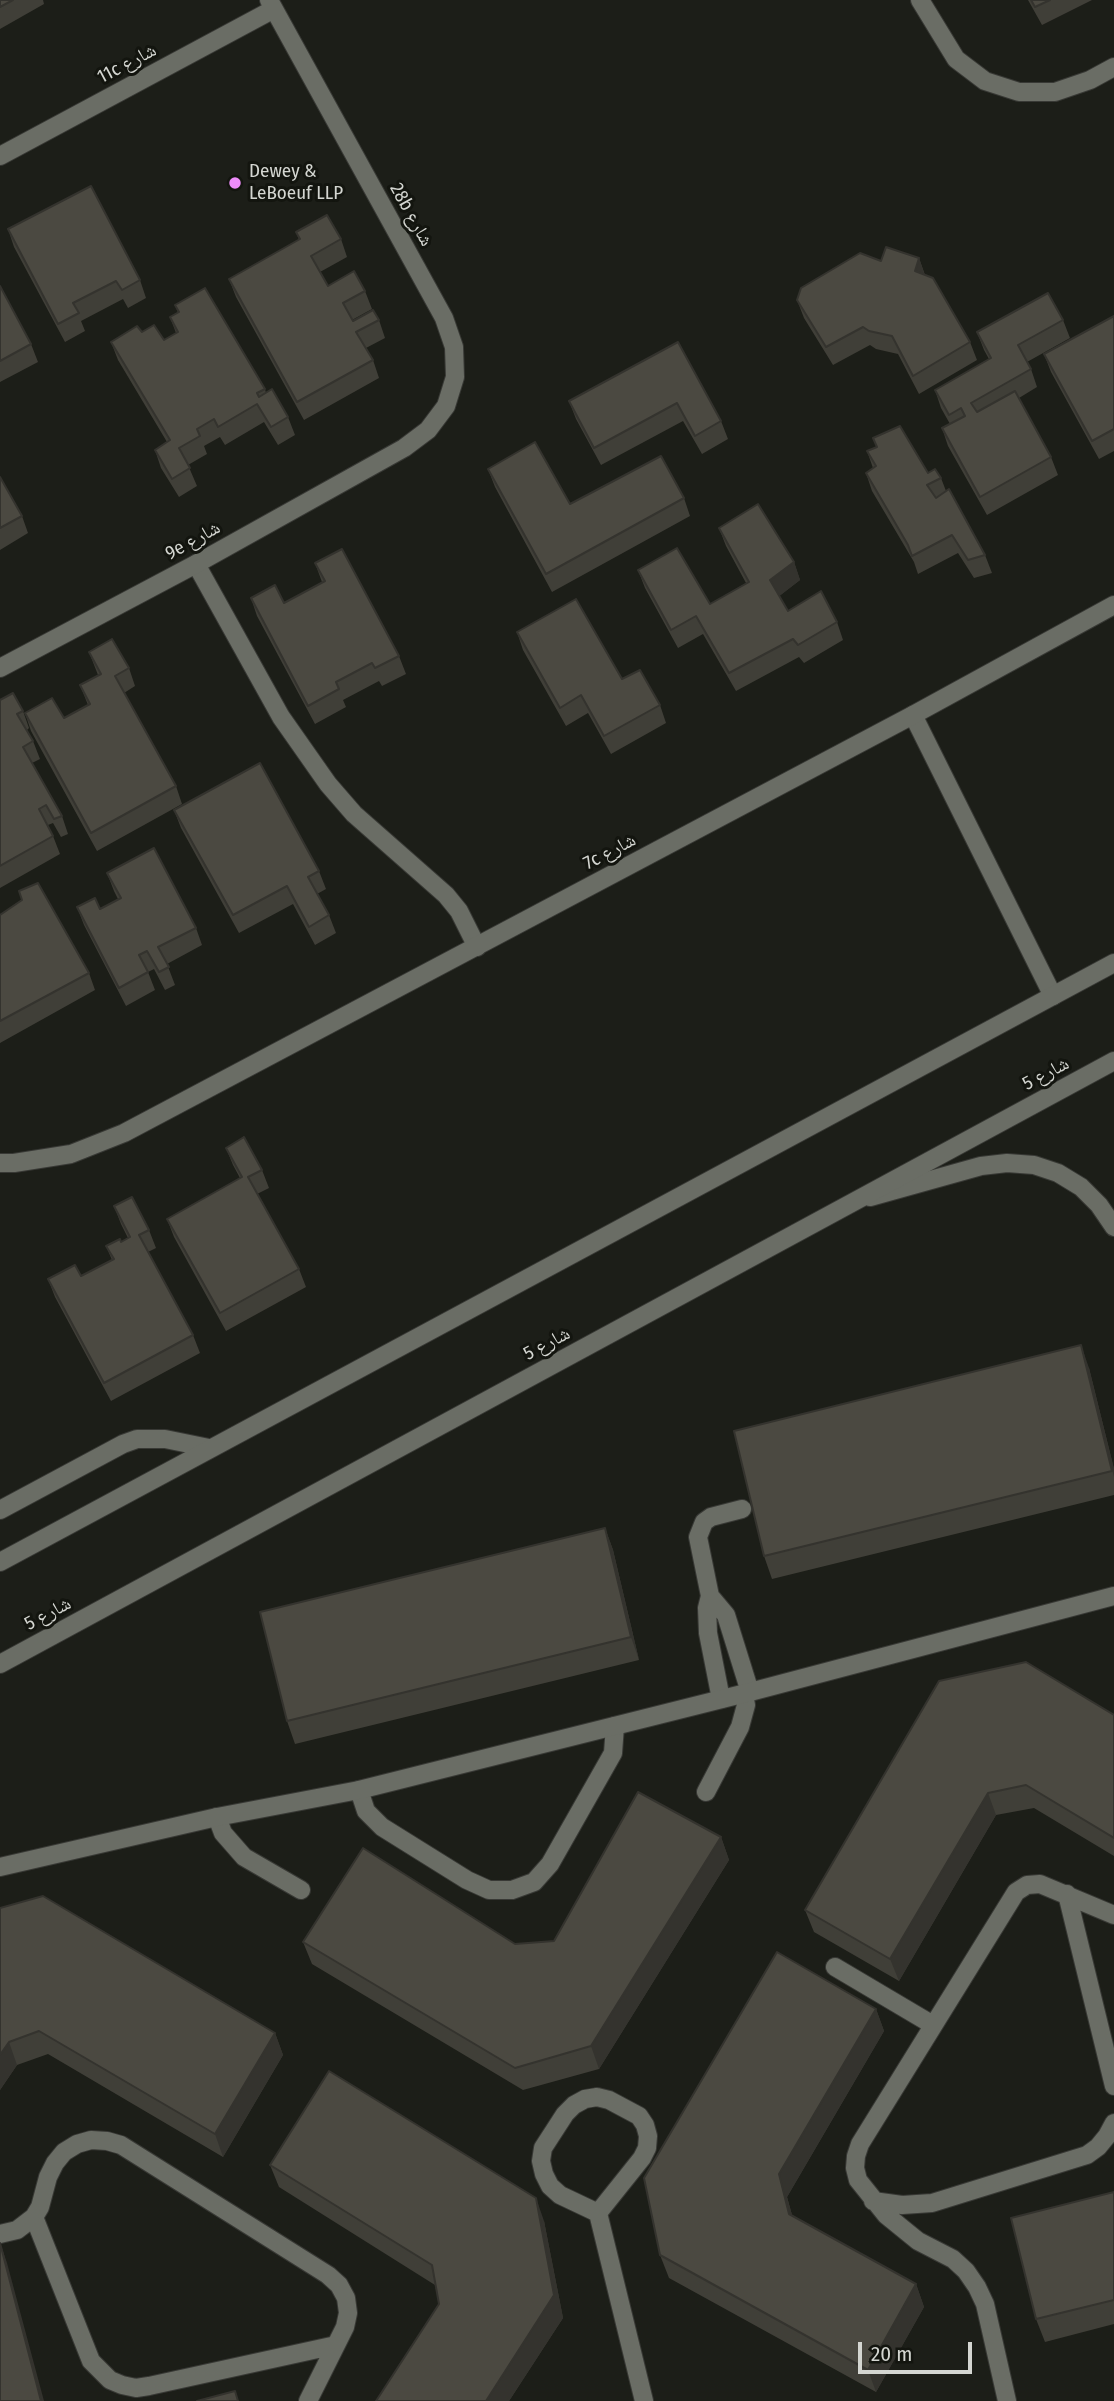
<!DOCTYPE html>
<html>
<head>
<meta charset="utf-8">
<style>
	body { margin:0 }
	#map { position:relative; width:1114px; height:2401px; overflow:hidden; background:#1c1e18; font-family:"Fira Sans Condensed",sans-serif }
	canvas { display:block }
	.scale { position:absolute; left:858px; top:2342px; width:114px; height:32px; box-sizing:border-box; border:4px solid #d4d6d1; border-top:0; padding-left:9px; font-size:21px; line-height:24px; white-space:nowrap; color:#d4d6d1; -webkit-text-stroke:5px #13150f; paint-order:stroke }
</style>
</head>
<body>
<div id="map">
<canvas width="1114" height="2401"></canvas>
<div class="scale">20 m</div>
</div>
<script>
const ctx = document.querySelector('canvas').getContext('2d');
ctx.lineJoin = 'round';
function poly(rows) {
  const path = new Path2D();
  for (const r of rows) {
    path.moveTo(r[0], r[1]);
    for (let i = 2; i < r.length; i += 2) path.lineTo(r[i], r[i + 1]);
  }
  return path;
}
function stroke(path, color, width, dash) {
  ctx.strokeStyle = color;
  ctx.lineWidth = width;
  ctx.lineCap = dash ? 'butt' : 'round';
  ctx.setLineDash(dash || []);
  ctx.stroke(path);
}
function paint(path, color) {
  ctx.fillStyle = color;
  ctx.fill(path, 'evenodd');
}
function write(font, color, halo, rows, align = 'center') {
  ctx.font = font + ' "Fira Sans Condensed","Noto Naskh Arabic",sans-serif';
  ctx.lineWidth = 6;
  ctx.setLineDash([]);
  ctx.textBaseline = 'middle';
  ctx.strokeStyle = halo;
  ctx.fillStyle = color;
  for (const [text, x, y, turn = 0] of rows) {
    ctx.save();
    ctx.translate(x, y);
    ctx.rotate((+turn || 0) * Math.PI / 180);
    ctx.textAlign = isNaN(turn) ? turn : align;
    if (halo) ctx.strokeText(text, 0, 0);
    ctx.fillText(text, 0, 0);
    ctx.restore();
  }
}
const lane = poly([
	[196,564,281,717,328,784,354,814,446,895,459,911,477,947],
	[913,715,1053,996],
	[0,1510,123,1444,137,1439,165,1439,209,1448],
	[710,1596,726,1615,750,1692],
	[721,1699,708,1633,707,1608,710,1596,698,1537,704,1522,711,1517,742,1509],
	[359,1790,366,1811,382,1827,467,1880,489,1890,512,1890,534,1882,550,1864,613,1753,615,1726],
	[706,1792,740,1727,746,1705,744,1694],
	[217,1817,223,1833,244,1857,301,1890],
	[1067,1894,1114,2086],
	[835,1967,933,2025],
	[597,2097,609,2100,639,2116,645,2125,648,2136,647,2148,642,2158,598,2213,560,2195,550,2186,544,2174,541,2161,543,2148,565,2114,574,2105,585,2099,597,2097],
	[873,2201,902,2205,932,2203,1074,2159,1087,2155,1098,2147,1107,2136,1114,2123],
	[598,2213,644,2401],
	[34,2217,91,2361,110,2380,122,2385,136,2388,149,2386,336,2345],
	[0,2234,17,2230,34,2217,40,2207,48,2177,55,2163,64,2152,77,2144,91,2140,107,2141,121,2145,328,2275,339,2285,346,2298,348,2313,345,2327,308,2401],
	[1007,2401,985,2304,977,2287,966,2271,953,2259,918,2241,886,2215,858,2180,855,2168,856,2156,860,2144,1016,1892,1027,1885,1040,1884,1114,1915]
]);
const street = poly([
	[920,0,956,59,985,81,1019,92,1055,92,1090,80,1114,67],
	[0,156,274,9],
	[0,668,196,564,404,448,428,430,446,406,455,377,454,347,444,318,269,0],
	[0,1163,14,1163,71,1154,124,1133,913,715,1114,605],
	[870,1197,981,1166,1007,1163,1034,1165,1058,1173,1081,1187,1099,1205,1114,1227],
	[0,1867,217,1817,359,1790,750,1692,1114,1596]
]);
const secondary = poly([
	[0,1562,1114,963],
	[0,1664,1114,1061]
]);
const wall = poly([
	[0,0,43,0,44,4,0,29],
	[1028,0,1092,0,1042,25],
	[8,229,140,280,146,298,128,308,123,299,81,321,85,331,65,342,14,247],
	[296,232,341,239,347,257,320,272,328,286,365,291,372,309,352,320,353,321,379,320,385,338,366,348,373,360,379,378,304,420,236,297,229,279,299,240],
	[919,258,925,275,970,342,977,360,919,394,898,354,876,349,870,345,833,365,804,318,797,300,881,261],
	[0,286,31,344,38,362,0,382],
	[175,305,265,389,266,393,288,417,295,435,278,445,264,422,225,445,220,437,204,446,207,454,188,465,197,486,179,497,161,468,155,450,167,442,118,360,111,342,164,340,176,333,170,317,178,313],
	[1114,316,1114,451,1099,459,1051,372,1044,354],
	[1063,320,1070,338,1027,362,1031,369,1037,387,1019,398,1051,457,1058,475,987,515,948,446,942,428,950,424,941,408,935,390,989,359,984,350,977,332],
	[678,342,721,421,728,439,702,454,683,421,601,465,576,419,569,401],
	[873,438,928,473,941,478,946,491,985,555,992,573,974,578,958,553,918,574,914,562,872,491,866,473,873,468,867,451,877,447],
	[488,469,570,504,684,498,690,516,552,592,495,487],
	[0,477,22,516,28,533,0,550],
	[719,528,794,562,800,580,779,596,788,611,837,622,843,640,804,663,799,657,736,691,703,634,678,648,645,588,638,570,710,604,746,583,726,546],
	[315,563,399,656,406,674,382,686,379,681,343,700,346,707,315,724,257,616,251,598,284,603,322,582],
	[517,632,622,679,660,705,666,723,611,754,588,713,566,726,523,650],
	[89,652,129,668,135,686,124,693,176,786,182,804,97,851,31,731,25,713,64,718,88,705,80,685,98,675],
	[0,700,23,711,29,728,27,730,33,741,40,759,32,763,62,816,68,834,61,837,53,823,48,825,53,836,60,854,0,888],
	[174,810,319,871,326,889,317,894,329,915,336,933,315,945,293,904,239,933,181,828],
	[107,873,196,928,202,945,167,964,175,985,165,990,154,969,148,972,155,990,126,1006,84,925,77,907,100,909,118,899,114,891],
	[0,915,89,973,95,990,0,1043],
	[226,1148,262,1170,269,1188,257,1194,299,1269,306,1287,226,1331,174,1237,167,1219,240,1178,233,1165],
	[114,1206,149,1230,156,1248,148,1252,193,1335,200,1353,111,1401,55,1297,48,1279,81,1276,112,1260,106,1246,121,1242,128,1238,121,1224],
	[1089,1368,1114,1469,1114,1495,772,1579,764,1556],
	[605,1528,613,1550,639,1660,295,1744,287,1721],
	[939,1681,1114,1715,1114,1856,1034,1808,996,1815,899,1981,814,1932,805,1910],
	[721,1837,729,1860,599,2069,523,2090,312,1964,303,1942,515,1944,554,1941],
	[0,1908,275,2033,283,2055,223,2157,48,2054,17,2065,0,2090],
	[876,2009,884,2031,787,2197,792,2215,916,2284,924,2307,876,2392,669,2278,660,2255],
	[270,2165,544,2221,563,2318,509,2401,376,2401,439,2304,435,2285,279,2187],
	[1114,2192,1114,2324,1045,2342,1036,2319]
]);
const shadedWall = poly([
	[919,258,925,276,915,271],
	[794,562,800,580,777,598,770,580],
	[1081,1345,1089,1368,1114,1469,1114,1477],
	[605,1528,613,1550,639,1660,631,1637],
	[988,1793,996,1815,899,1981,890,1959],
	[721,1837,729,1860,599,2069,591,2046],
	[876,2009,884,2031,787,2197,798,2237,789,2214,779,2174],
	[275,2033,283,2055,223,2157,215,2134],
	[9,2042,17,2065,0,2090,0,2055],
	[536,2198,544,2221,563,2318,509,2401,486,2401],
	[0,2242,7,2263,44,2401,41,2401],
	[916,2284,924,2307,876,2392,868,2370]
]);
const building = poly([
	[0,0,13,0,0,7,0,0],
	[1031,0,1050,0,1035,7,1031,0],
	[91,186,140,280,122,290,116,281,73,303,79,313,58,324,8,229,91,186],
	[327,215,341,239,311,256,328,286,354,271,365,291,343,303,353,321,373,310,379,320,356,332,373,360,297,402,229,279,300,239,296,232,327,215],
	[886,247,919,258,915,271,933,278,970,342,913,376,892,336,869,331,863,327,826,347,797,300,801,288,860,253,881,261,886,247],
	[0,286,31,344,0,361,0,286],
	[205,288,265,389,257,393,259,397,272,389,288,417,271,427,257,404,218,427,214,419,197,429,200,436,179,448,190,468,172,479,155,450,170,440,111,342,137,326,142,332,154,325,164,340,178,332,170,317,179,312,175,305,205,288],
	[1048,293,1063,320,1018,345,1031,369,971,403,977,412,1015,391,1051,457,980,497,942,428,965,416,961,408,949,415,935,390,991,358,977,332,1048,293],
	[1114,316,1114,429,1092,441,1044,354,1114,316],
	[678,342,721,421,695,436,677,403,594,448,569,401,678,342],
	[900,426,928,473,935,469,941,478,927,485,936,498,949,489,985,555,968,560,952,535,912,556,908,545,866,473,876,466,867,451,877,447,873,438,900,426],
	[535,442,570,504,661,456,684,498,546,574,488,469,535,442],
	[0,477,22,516,0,528,0,477],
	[758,504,794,562,770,580,788,611,821,591,837,622,798,645,793,639,729,673,696,616,671,630,638,570,677,548,710,604,749,582,719,528,758,504],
	[342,549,399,656,375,668,372,663,336,682,339,689,308,706,251,598,275,585,284,603,325,581,315,563,342,549],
	[576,599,622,679,640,670,660,705,604,736,581,695,560,708,517,632,576,599],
	[112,639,129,668,115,676,176,786,91,833,25,713,52,698,64,718,90,704,80,685,101,674,89,652,112,639],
	[13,693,23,711,17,714,33,741,23,747,62,816,54,819,46,805,39,809,53,836,0,866,0,700,13,693],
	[260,763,319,871,308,877,329,915,309,927,287,886,233,915,174,810,260,763],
	[154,848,196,928,158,947,169,967,159,972,147,951,139,955,148,972,119,988,77,907,95,898,100,909,121,898,107,873,154,848],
	[38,883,89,973,0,1021,0,915,22,900,19,891,38,883],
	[244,1137,262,1170,248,1177,299,1269,220,1313,167,1219,242,1177,226,1148,244,1137],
	[132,1197,149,1230,139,1235,193,1335,104,1383,48,1279,75,1265,81,1276,114,1259,106,1246,120,1239,121,1242,130,1237,114,1206,132,1197],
	[1081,1345,1112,1471,764,1556,734,1431,1081,1345],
	[605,1528,631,1637,287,1721,260,1612,605,1528],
	[1026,1662,1114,1715,1114,1838,1026,1785,988,1793,890,1959,805,1910,939,1681,1026,1662],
	[638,1792,721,1837,591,2046,515,2068,303,1942,363,1848,515,1944,554,1941,638,1792],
	[43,1896,275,2033,215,2134,39,2031,9,2042,0,2055,0,1908,43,1896],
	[777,1952,876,2009,779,2174,789,2214,916,2284,868,2370,660,2255,644,2178,777,1952],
	[329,2071,536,2198,554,2295,486,2401,376,2401,439,2304,432,2265,270,2165,329,2071],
	[1114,2192,1114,2300,1036,2319,1011,2218,1114,2192],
	[0,2243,41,2401,0,2401,0,2243],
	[235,2391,238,2401,197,2401,235,2391]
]);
const markers = [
	[235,183,7,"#ed8cf9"]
];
const streetNames = [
	["11c شارع",127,64,-28],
	["28b شارع",411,215,61],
	["9e شارع",193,541,-29],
	["7c شارع",610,852,-28],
	["شارع 5",1046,1074,-28],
	["شارع 5",547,1344,-28],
	["شارع 5",48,1614,-28]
];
const poiNames = [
	["Dewey &",249,172],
	["LeBoeuf LLP",249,194]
];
stroke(lane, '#383935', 20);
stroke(street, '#383935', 20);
stroke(secondary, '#383935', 20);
stroke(lane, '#6a6d65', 18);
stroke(street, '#6a6d65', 18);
stroke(secondary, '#6a6d65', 18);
paint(wall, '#403f38');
paint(shadedWall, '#34332e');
paint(building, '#4b4941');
stroke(building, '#34332e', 2);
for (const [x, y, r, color] of markers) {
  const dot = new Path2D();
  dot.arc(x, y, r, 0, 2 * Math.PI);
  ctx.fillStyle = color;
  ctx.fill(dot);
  stroke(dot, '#13150f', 2.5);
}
write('19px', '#d4d6d1', '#13150f', streetNames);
write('19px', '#d4d6d1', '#13150f', poiNames, 'left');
</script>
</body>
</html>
